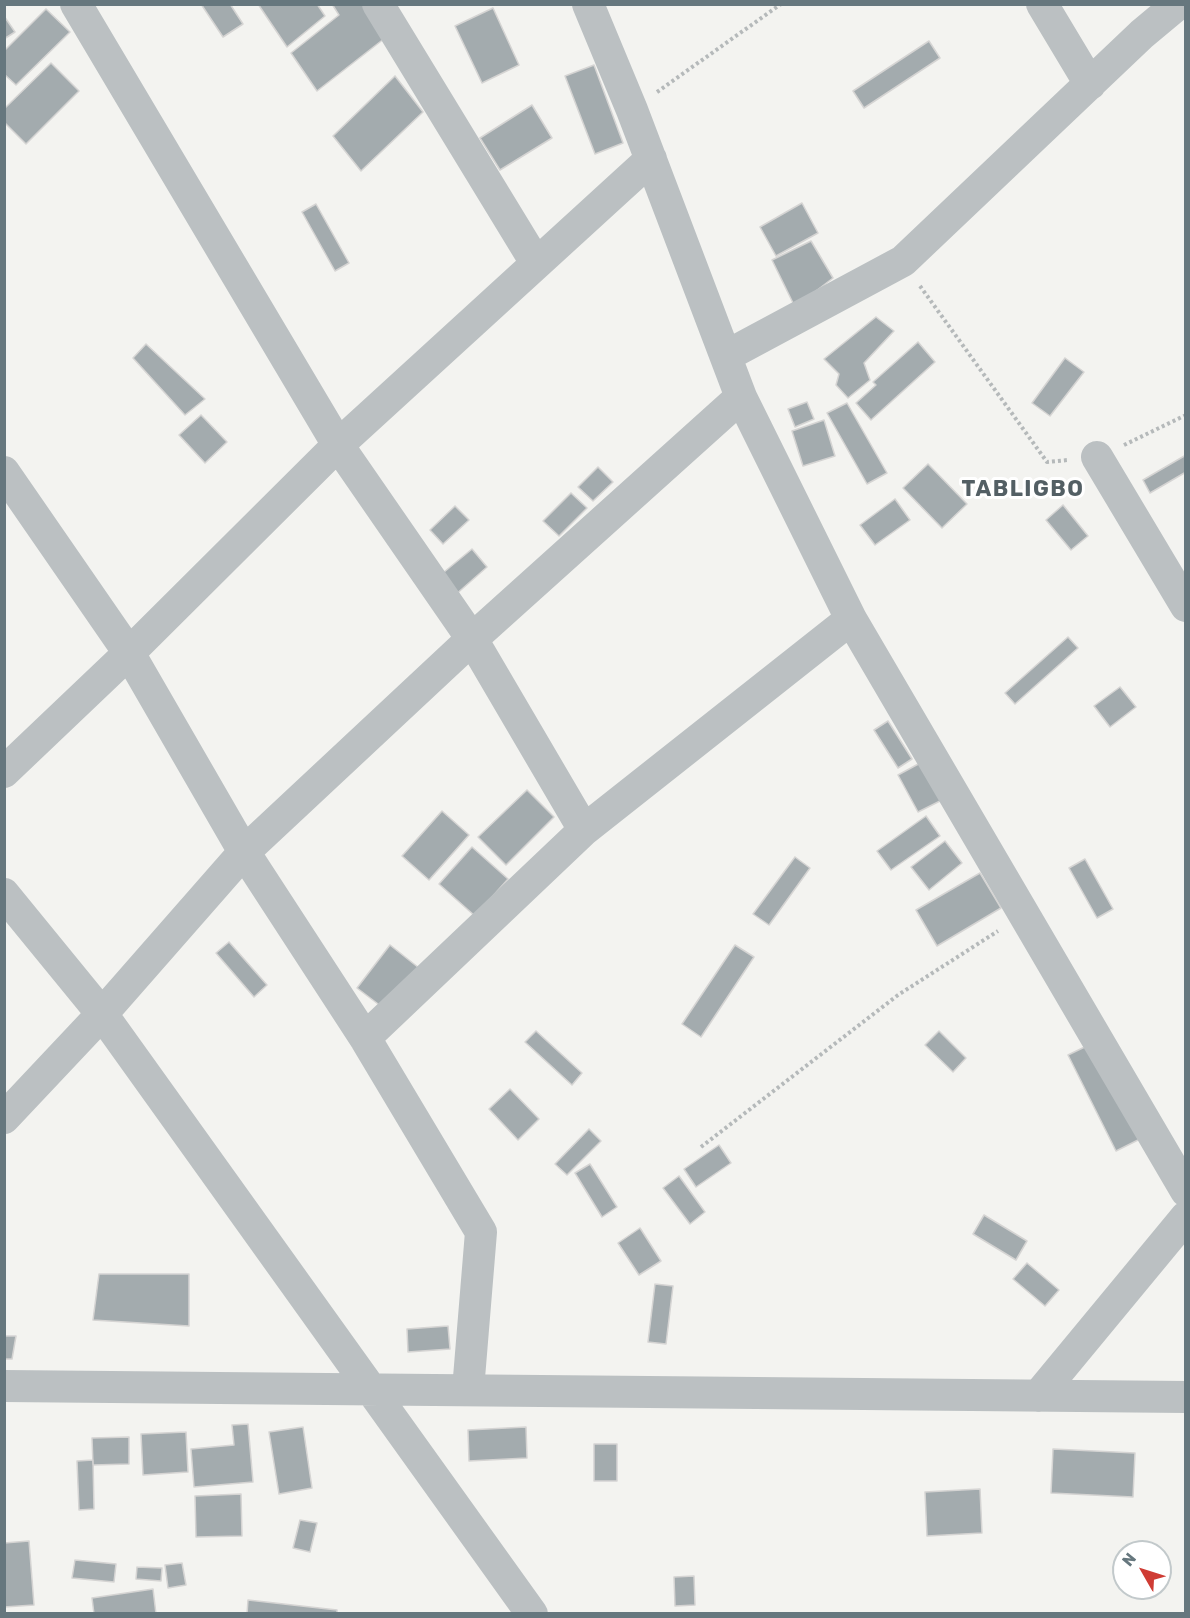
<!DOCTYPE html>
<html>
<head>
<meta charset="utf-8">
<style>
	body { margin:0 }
	#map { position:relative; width:1190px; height:1618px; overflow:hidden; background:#f3f3f0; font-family:Rubik,sans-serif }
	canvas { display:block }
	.frame { position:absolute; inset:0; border:6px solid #66777e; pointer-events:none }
	.north { position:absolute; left:1112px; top:1540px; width:60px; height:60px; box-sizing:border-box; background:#fff; border:2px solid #c2c9cb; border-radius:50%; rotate:309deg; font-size:16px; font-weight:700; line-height:24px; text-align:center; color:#66777e }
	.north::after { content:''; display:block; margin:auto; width:21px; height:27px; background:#cf3c34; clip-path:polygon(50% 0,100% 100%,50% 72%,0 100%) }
</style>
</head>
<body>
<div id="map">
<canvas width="1190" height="1618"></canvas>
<div class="frame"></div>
<div class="north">N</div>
</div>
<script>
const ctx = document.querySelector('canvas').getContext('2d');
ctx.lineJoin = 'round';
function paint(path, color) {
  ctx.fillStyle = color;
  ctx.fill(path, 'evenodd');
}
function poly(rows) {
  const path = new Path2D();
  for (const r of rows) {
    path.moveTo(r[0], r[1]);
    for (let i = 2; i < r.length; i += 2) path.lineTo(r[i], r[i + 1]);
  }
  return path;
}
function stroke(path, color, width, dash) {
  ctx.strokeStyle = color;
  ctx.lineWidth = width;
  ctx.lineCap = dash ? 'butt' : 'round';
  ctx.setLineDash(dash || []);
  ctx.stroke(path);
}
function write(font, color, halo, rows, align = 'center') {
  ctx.font = font + ' Rubik,sans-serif';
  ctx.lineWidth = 6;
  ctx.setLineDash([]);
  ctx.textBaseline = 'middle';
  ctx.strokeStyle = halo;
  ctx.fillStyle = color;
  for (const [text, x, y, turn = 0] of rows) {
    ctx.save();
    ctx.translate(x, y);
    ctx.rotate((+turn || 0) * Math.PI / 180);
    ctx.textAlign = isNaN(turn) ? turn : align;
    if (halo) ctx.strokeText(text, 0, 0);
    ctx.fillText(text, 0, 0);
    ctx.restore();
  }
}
const building = poly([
	[201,4,230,4,243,24,223,37,201,4],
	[258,4,317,4,325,16,287,47,258,4],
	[332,4,363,4,385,38,317,91,291,53,339,15,332,4],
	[493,8,519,65,482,83,455,26,493,8],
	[46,9,70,32,16,85,4,74,4,51,46,9],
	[4,16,15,32,4,39,4,16],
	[929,41,940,58,864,108,853,91,929,41],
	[51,63,79,91,26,144,4,122,4,109,51,63],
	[594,65,623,143,595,154,565,76,594,65],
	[395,76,423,112,361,171,333,136,395,76],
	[532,105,552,138,500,170,480,138,532,105],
	[802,203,818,233,776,256,760,227,802,203],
	[316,204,349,263,335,271,302,212,316,204],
	[811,241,833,278,795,307,772,260,811,241],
	[876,317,894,331,864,363,870,380,848,398,836,385,839,374,824,359,876,317],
	[918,342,935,362,871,420,856,403,876,385,873,382,918,342],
	[146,344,205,399,185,415,133,358,146,344],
	[1065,358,1084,372,1050,416,1032,403,1065,358],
	[807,402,814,419,795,427,788,409,807,402],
	[847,403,887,473,867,484,827,413,847,403],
	[201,415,227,442,205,463,179,435,201,415],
	[824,420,835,456,803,466,792,431,824,420],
	[1186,455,1186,472,1150,493,1143,480,1186,455],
	[928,464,967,504,942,528,903,488,928,464],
	[598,467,613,482,593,501,578,487,598,467],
	[571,493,587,508,559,536,543,521,571,493],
	[895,499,910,520,875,545,860,525,895,499],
	[1063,505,1088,536,1071,550,1046,520,1063,505],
	[455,506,469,520,443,544,430,530,455,506],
	[472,549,487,567,454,596,438,577,472,549],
	[1068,637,1078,648,1015,704,1005,693,1068,637],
	[1120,687,1136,707,1110,727,1094,706,1120,687],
	[888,721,912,759,898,768,874,730,888,721],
	[922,762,942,800,918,812,898,775,922,762],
	[527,790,554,817,506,865,478,837,527,790],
	[442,811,469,835,429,880,402,856,442,811],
	[926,816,940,836,891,870,877,851,926,816],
	[945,841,962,863,929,890,911,867,945,841],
	[472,847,508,879,475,916,439,884,472,847],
	[795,857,810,868,769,925,753,914,795,857],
	[1085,859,1113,909,1097,918,1069,868,1085,859],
	[980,873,1001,908,937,946,916,910,980,873],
	[229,942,267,985,254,997,216,953,229,942],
	[390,945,419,968,386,1010,357,988,390,945],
	[735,945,754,957,701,1037,682,1024,735,945],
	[536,1031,582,1073,572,1085,525,1042,536,1031],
	[939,1031,966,1058,953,1072,925,1045,939,1031],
	[1093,1043,1140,1139,1116,1151,1068,1055,1093,1043],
	[510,1089,539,1119,518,1140,489,1109,510,1089],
	[589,1129,601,1141,567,1175,555,1164,589,1129],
	[719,1145,731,1163,696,1187,684,1169,719,1145],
	[590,1164,617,1207,602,1217,575,1173,590,1164],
	[679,1176,705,1212,690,1224,663,1188,679,1176],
	[984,1215,1027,1241,1016,1260,973,1234,984,1215],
	[640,1228,661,1261,639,1275,618,1243,640,1228],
	[1027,1263,1059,1290,1045,1306,1013,1279,1027,1263],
	[99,1274,189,1274,189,1326,93,1320,99,1274],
	[655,1284,673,1286,666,1344,648,1342,655,1284],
	[448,1326,450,1349,408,1352,407,1329,448,1326],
	[4,1336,16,1336,12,1359,4,1359,4,1336],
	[248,1424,253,1482,194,1487,191,1449,234,1445,232,1425,248,1424],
	[303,1427,312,1488,279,1494,269,1432,303,1427],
	[526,1427,527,1458,469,1461,468,1430,526,1427],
	[186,1432,188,1472,143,1475,141,1434,186,1432],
	[129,1437,129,1464,93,1465,92,1438,129,1437],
	[594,1444,617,1444,617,1481,594,1481,594,1444],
	[1053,1449,1135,1453,1133,1497,1051,1493,1053,1449],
	[93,1460,94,1509,79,1510,77,1461,93,1460],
	[980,1489,982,1533,927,1536,925,1492,980,1489],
	[241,1494,242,1536,196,1537,195,1496,241,1494],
	[300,1520,317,1523,310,1552,293,1548,300,1520],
	[29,1541,34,1605,4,1607,4,1543,29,1541],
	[75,1560,116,1564,114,1582,72,1578,75,1560],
	[182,1563,186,1585,168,1588,165,1565,182,1563],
	[137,1567,162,1568,161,1581,136,1579,137,1567],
	[694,1576,695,1605,675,1606,674,1577,694,1576],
	[153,1589,156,1614,94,1614,92,1598,153,1589],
	[248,1600,337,1610,337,1614,247,1614,248,1600]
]);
const path = poly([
	[657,92,781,4],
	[920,286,1047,462,1068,460],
	[1124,445,1186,415],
	[701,1147,898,995,998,931]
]);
const minor = poly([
	[76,4,338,445,472,639,584,830],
	[378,4,536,263],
	[588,4,632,110,741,397,851,619,1186,1191],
	[1042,4,1090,84],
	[726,356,903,261,1142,34,1178,4],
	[1097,457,1186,606],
	[4,472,129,653,244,852,365,1038,481,1232,468,1390],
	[4,772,129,653,338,445,651,159],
	[4,894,102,1014,532,1614],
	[365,1038,584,830,851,619],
	[4,1118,102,1014,244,852,472,639,741,397],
	[4,1386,1186,1397],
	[1038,1396,1186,1217]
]);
const districtNames = [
	["TABLIGBO",1023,490]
];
paint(building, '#a3abae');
stroke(building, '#d5d4d3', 1.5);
stroke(path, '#b5b9ba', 4, [3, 3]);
stroke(minor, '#bbc0c2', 32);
ctx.letterSpacing = '1.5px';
write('bold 22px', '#535f64', '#fff', districtNames);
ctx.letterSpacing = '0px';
</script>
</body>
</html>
